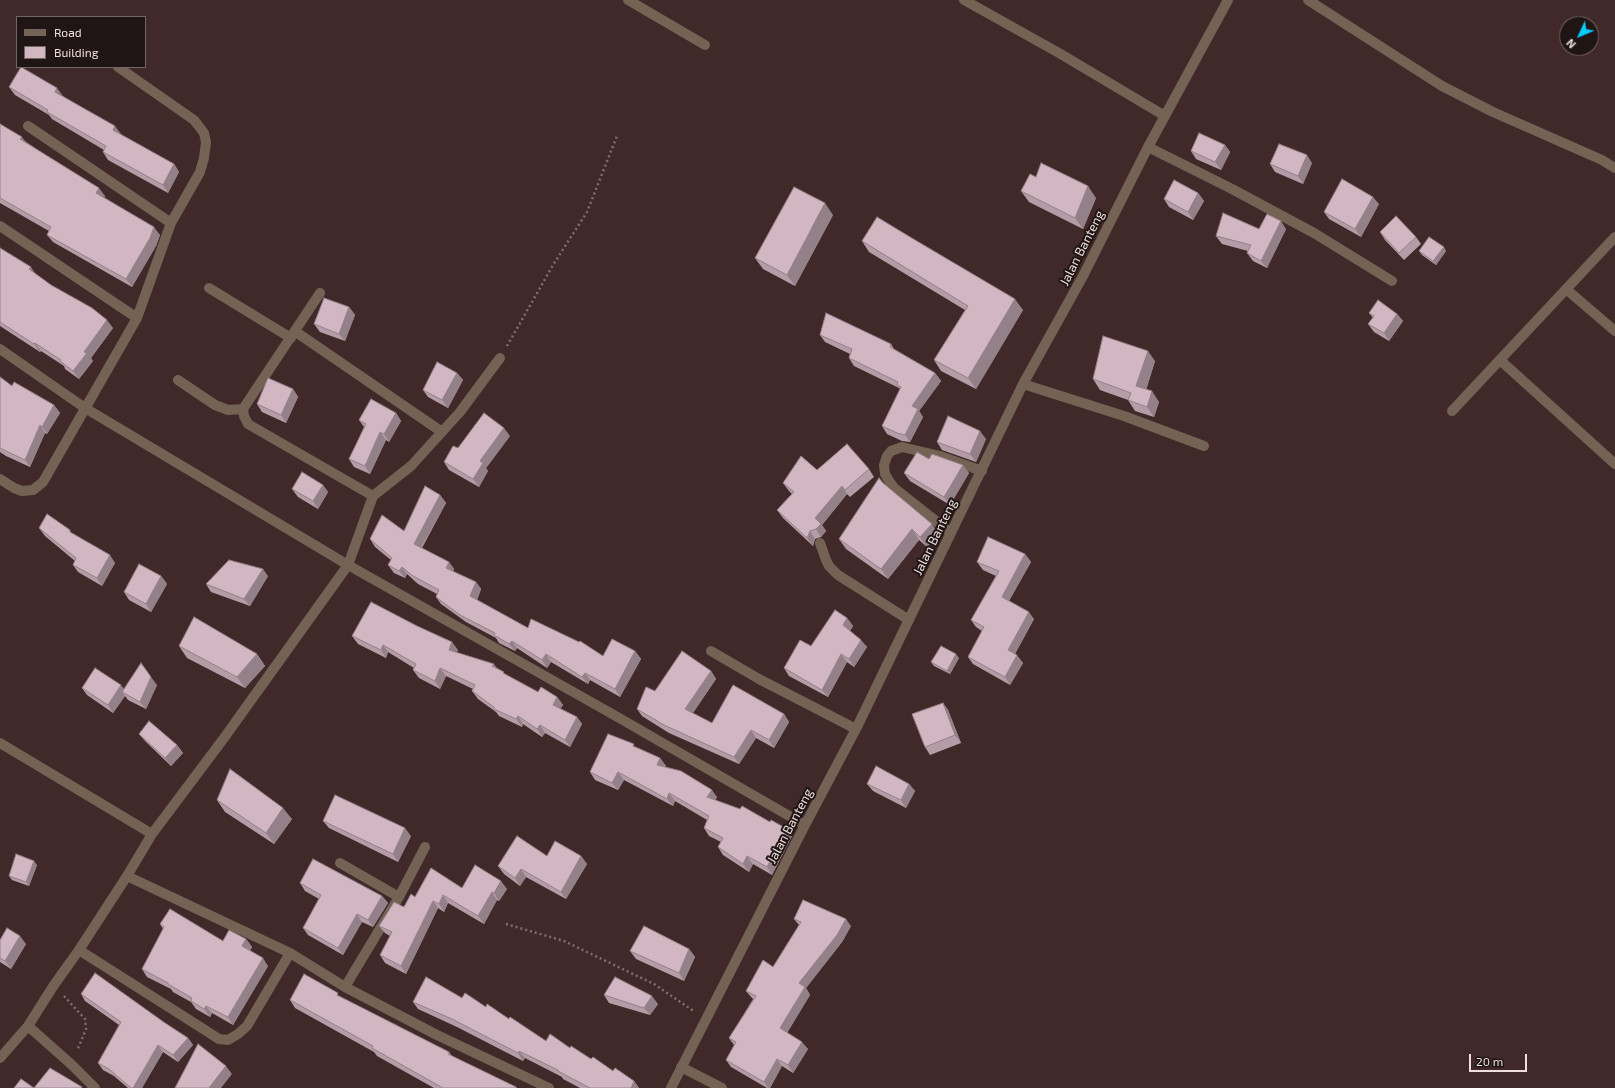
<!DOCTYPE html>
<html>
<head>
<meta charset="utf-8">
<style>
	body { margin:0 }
	#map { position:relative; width:1615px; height:1088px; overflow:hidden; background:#402928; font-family:"Exo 2",sans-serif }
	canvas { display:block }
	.legend { position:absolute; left:16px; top:16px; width:130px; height:52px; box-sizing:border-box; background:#1f1514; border:1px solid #726664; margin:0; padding:5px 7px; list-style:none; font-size:12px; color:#eedfdd }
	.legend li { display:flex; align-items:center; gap:8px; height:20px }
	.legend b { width:20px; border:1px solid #726664 }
	.north { position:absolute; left:1559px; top:16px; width:40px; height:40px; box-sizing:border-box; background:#1f1514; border:1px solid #726664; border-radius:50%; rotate:226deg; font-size:11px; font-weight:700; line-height:16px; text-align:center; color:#eedfdd }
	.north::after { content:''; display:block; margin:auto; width:14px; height:18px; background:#05cbf9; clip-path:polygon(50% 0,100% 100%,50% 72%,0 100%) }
	.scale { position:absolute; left:1469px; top:1054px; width:58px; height:18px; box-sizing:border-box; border:2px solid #eedfdd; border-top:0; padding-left:5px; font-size:12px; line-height:14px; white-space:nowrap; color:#eedfdd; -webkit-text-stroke:3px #1f1514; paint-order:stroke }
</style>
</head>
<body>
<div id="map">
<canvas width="1615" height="1088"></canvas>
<ul class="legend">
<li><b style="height:5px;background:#746255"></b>Road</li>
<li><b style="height:11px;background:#d2b7c2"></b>Building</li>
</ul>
<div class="north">N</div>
<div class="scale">20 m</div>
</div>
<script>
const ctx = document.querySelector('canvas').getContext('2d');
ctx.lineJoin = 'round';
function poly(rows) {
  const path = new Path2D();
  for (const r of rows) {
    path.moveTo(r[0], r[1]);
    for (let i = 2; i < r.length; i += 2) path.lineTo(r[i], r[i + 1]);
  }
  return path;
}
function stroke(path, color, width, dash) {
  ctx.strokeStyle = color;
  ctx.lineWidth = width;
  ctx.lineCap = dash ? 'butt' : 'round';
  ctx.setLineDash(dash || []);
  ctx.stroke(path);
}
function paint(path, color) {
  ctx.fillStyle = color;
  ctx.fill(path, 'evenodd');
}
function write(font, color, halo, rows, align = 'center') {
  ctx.font = font + ' "Exo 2",sans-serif';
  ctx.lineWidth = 4;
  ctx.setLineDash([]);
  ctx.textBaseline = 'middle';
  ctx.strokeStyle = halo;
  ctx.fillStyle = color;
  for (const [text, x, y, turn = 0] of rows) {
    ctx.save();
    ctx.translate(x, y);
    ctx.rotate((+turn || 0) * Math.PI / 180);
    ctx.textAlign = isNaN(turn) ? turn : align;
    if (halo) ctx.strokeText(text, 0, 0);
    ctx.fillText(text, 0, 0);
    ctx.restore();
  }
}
const path = poly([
	[507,346,553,265,587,212,617,136],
	[506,924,564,941,654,984,695,1012],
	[64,996,85,1019,86,1029,77,1051]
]);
const minor = poly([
	[628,0,705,45],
	[964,0,1059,53,1165,116],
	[1308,0,1442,86,1493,112,1602,160,1615,168],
	[28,126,171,223],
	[1148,147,1232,189,1314,233,1392,281],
	[0,226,137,318],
	[209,288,291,338],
	[1566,289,1615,331],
	[320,293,243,409,244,416,248,424,373,496],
	[296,332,442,432],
	[0,349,85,408,348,565,614,715,805,825],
	[1500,360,1615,464],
	[178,380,215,405,228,410,243,409],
	[1023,384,1124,416,1204,446],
	[1452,411,1615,237],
	[0,479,14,488,22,491,33,490,43,482,137,318,171,223,200,172,204,158,206,142,204,133,194,120,118,67],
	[951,533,894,488,889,481,885,474,884,465,887,456,891,451,902,447,940,456,982,471],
	[820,543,826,560,829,566,838,575,909,620],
	[711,651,759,679,856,729],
	[0,743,152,834],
	[340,863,399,897],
	[79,950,219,1039,228,1040,238,1034,247,1026,290,953,127,876],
	[290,953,345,987,437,1035,549,1088],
	[345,987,399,897,425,847],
	[28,1026,72,1065,95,1088],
	[0,1058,28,1026,54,985,79,950,127,876,152,834,224,738,348,565,373,496,411,466,460,412,500,358],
	[681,1067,722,1088],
	[671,1088,805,825,856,729,1023,384,1083,276,1148,147,1228,0]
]);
const wall = poly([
	[9,87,63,96,121,135,174,164,179,172,168,193,108,160,103,152,104,150,52,119,49,115,15,95],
	[0,124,105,196,104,197,160,235,156,246,132,287,53,242,47,235,49,231,0,203],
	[1225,145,1230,152,1221,170,1196,159,1191,151],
	[1312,163,1303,184,1275,172,1270,164],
	[1036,177,1096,198,1083,229,1029,202,1021,191],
	[1198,193,1204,201,1193,220,1169,207,1164,199],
	[1379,204,1361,237,1329,219,1324,212],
	[833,215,795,286,763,269,755,258],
	[1286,229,1267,268,1253,261,1247,253,1248,251,1222,244,1216,236],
	[1380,232,1416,237,1421,244,1404,260,1385,240],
	[862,241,1023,310,976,389,941,371,934,360,965,310,869,252],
	[0,248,51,285,113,328,91,358,93,361,79,379,65,369,64,366,41,351,40,352,0,326],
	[1419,251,1446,251,1436,265,1422,255],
	[349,307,355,315,345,341,320,332,314,324],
	[1369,313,1397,314,1403,321,1389,341,1374,332,1368,324,1373,318],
	[820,335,891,344,894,349,935,373,941,381,919,411,923,417,910,442,902,441,887,434,882,426,900,389,899,388,854,366,849,358,850,354,825,342],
	[1155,361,1146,390,1159,402,1154,417,1135,411,1128,400,1100,390,1093,379],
	[457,373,463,380,448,408,428,397,423,390],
	[0,377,12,386,54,405,60,413,47,434,45,433,30,467,6,456,0,452],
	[293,389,298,397,286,423,262,412,257,404],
	[396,413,401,421,389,442,386,440,370,474,354,467,349,459,364,427,359,420],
	[510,436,486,468,488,471,479,487,449,470,444,462,458,448],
	[986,439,976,462,942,450,937,442],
	[929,459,969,473,950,505,910,481,904,473],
	[869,469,874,477,850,497,847,494,822,525,826,531,821,537,815,539,813,546,783,518,777,510,792,494,789,491,783,483,817,470],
	[883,483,939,534,927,547,919,540,888,579,846,549,839,539],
	[323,485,328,492,318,509,298,497,292,489],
	[440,495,446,503,422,548,449,562,454,569,453,572,476,582,481,589,477,600,528,628,603,656,635,651,641,659,620,697,590,680,588,684,551,662,547,668,517,648,515,651,499,643,496,638,466,622,441,604,436,597,437,594,418,584,407,574,405,578,394,573,388,565,391,560,375,547,370,539,404,531],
	[39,528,73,534,115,563,102,586,78,572,73,565,75,561,45,536],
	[1025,554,1031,562,1009,601,1034,619,1015,654,1023,663,1010,685,973,664,968,657,982,631,976,627,971,620,996,576,983,570,977,562],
	[161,576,167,584,151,612,129,600,124,592],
	[268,576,250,606,211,592,206,584],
	[847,618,853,626,850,631,867,647,854,667,847,662,828,697,789,676,784,668,811,646],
	[352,636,458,650,456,652,497,668,505,674,538,692,557,697,563,705,560,709,577,717,582,724,570,747,545,733,542,737,523,724,522,727,499,716,496,712,478,699,472,691,473,689,446,676,440,689,419,678,413,670,414,668,388,652,386,658,358,644],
	[179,646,257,654,265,666,245,688,187,658],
	[959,658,950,674,934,666,931,662],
	[711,671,716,679,693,713,712,723,784,714,789,722,774,748,756,738,739,764,669,733,642,716,637,709,655,691],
	[157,685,146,709,128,700,125,696,113,713,87,695,82,688,124,689],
	[943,703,948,710,961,743,930,755,925,747],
	[139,734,177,745,183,753,171,766,145,741],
	[636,747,660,758,666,766,665,767,717,797,715,800,792,836,772,875,753,864,749,872,723,855,718,847,721,842,709,836,704,828,707,820,675,801,673,806,624,780,618,790,595,780,590,772],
	[867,784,909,784,915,791,906,808,873,791],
	[217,800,292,819,274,844,225,812],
	[323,821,411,836,398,862,329,828],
	[547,856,581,856,587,864,566,899,526,877,520,886,504,874,498,866],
	[37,865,29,886,12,880,9,876],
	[300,883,382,896,388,903,373,927,362,922,343,955,308,935,303,928,319,899,305,891],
	[462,888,507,889,499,901,497,900,484,924,448,903,444,912,438,908,406,974,385,963,380,955,390,936,385,933,379,926,415,897],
	[794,919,851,926,842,942,806,988,810,995,787,1033,808,1049,793,1073,782,1066,770,1088,767,1088,731,1067,726,1060,734,1045,729,1038,753,999,752,998,746,991,773,967,799,925],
	[160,924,223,941,246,939,252,947,250,951,268,966,233,1025,212,1013,210,1017,196,1009,191,1002,173,992,171,989,147,977,142,969,163,929],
	[0,940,26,944,11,969,0,962],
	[689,949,695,957,684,981,636,959,630,951],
	[81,994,165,1023,188,1038,193,1045,178,1062,163,1052,142,1088,128,1088,114,1076,103,1070,98,1063,119,1025,85,1001],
	[604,995,658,1004,650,1015,609,1003],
	[340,997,449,1052,452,1056,516,1087,517,1088,434,1088,377,1056,374,1052,295,1008,290,1000],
	[462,998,486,1007,509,1019,546,1041,570,1048,613,1071,634,1081,639,1088,580,1088,563,1079,562,1077,525,1058,523,1061,457,1027,418,1009,413,1002]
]);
const shadedWall = poly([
	[57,88,63,96,55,92],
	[115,126,121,134,118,138,113,130],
	[22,137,27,144,20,139],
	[1225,145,1230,152,1221,170,1215,162],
	[1307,155,1312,163,1303,184,1298,176],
	[174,164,179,172,168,193,163,185],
	[1088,186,1096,198,1083,229,1075,218],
	[99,188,105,196,102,201,96,193],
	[1198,193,1204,201,1193,220,1188,212],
	[1373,197,1379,204,1361,237,1355,229],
	[825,203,833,215,795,286,787,275],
	[1281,221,1286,229,1267,268,1261,261],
	[154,227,160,235,156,246,132,287,126,279],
	[1444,247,1446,251,1436,265,1433,261],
	[31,267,36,275,29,269],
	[1015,299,1023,310,976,389,968,378],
	[349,307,355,315,345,341,339,334],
	[1397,314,1403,321,1389,341,1384,333],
	[107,320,113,328,91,358,93,361,79,379,73,371,84,352],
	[35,343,41,351,40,352,34,344],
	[1148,351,1155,361,1144,397,1136,386],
	[457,373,463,380,448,408,442,400],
	[935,373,941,381,919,411,923,417,910,442,905,435,912,406],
	[293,389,298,397,286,423,281,415],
	[1152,391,1159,402,1154,417,1147,407],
	[54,405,60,413,47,434,42,427],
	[396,413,401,421,389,442,384,434],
	[40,425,45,433,30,467,25,460],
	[504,428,510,436,486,468,488,471,479,487,473,479,480,461],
	[980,431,986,439,976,462,970,454],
	[380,432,386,440,370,474,365,466],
	[963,465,969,473,950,505,944,497],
	[323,485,328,492,318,509,313,501],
	[842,486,847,494,822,525,826,531,821,537,816,529,815,518],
	[440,495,446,503,419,551,414,544],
	[932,524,939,534,927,547,920,537],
	[912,529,919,540,888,579,881,569],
	[810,531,815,539,813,546,807,538],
	[1025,554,1031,562,1007,604,1002,597],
	[110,555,115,563,102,586,97,578],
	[449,562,454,569,451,576,446,568],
	[402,567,407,574,405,578,399,571],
	[263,569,268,576,250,606,244,599],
	[161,576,167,584,151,612,146,604],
	[476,582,481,589,476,604,470,596],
	[1029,612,1034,619,1013,657,1008,650],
	[847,618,853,626,848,633,843,625],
	[861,640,867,647,854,667,849,659],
	[512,641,517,648,515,651,509,644],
	[452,642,458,650,454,658,449,650],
	[383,645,388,652,386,658,381,650],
	[635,651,641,659,620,697,615,689],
	[257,654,265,666,245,688,237,677],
	[546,654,551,662,547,668,542,660],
	[841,654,847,662,828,697,822,690],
	[956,654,959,658,950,674,947,671],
	[1017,655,1023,663,1010,685,1005,677],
	[494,664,499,671,492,666],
	[440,668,446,676,440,689,435,681],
	[711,671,716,679,690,717,685,709],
	[585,673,590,680,588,684,582,677],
	[151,677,157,685,146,709,140,702],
	[121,685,127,693,122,692,125,696,113,713,108,705],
	[557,697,563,705,558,712,553,705],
	[943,703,948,710,961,743,955,735],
	[784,714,789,722,774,748,769,740],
	[518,716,523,724,522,727,516,719],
	[577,717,582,724,570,747,565,740],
	[540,725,545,733,542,737,537,729],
	[751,730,756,738,739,764,734,757],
	[177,745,183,753,171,766,165,758],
	[660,758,666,766,662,772,657,765],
	[618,772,624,780,618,790,612,783],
	[909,784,915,791,906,808,901,800],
	[712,790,717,797,713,805,707,797],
	[669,793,675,801,673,806,667,799],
	[283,808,292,819,274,844,266,833],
	[405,828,411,836,398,862,393,854],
	[787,829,792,836,772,875,767,867],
	[581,856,587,864,566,899,561,892],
	[747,856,753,864,749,872,743,864],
	[34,861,37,865,29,886,26,882],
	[521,869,526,877,520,886,515,878],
	[501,881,507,889,499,901,494,893],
	[492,892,497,900,484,924,478,916],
	[443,895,448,903,444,912,439,904],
	[382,896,388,903,373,927,368,920],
	[433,901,438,908,406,974,401,966],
	[357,914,362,922,343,955,338,948],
	[846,919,851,926,842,942,806,988,810,995,785,1036,780,1028,799,983],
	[20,936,26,944,11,969,5,961],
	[246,939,252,947,248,954,242,946],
	[689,949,695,957,684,981,679,973],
	[263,958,268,966,233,1025,228,1017],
	[652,996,658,1004,650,1015,644,1008],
	[206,1006,212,1013,210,1017,204,1009],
	[188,1038,193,1045,178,1062,173,1055],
	[802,1042,808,1049,793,1073,788,1065],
	[158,1045,163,1052,142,1088,133,1088],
	[519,1051,525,1058,523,1061,518,1053],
	[777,1059,782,1066,770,1088,768,1088,764,1082],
	[226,1066,232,1074,221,1088,209,1088],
	[634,1081,639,1088,631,1088]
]);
const building = poly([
	[21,67,57,88,55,92,115,126,113,130,174,164,163,185,103,152,106,146,47,112,48,110,9,87,21,67],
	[0,124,22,137,20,139,99,188,96,193,154,227,150,238,126,279,47,235,51,227,0,198,0,124],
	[1199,133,1225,145,1215,162,1191,151,1199,133],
	[1279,144,1307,155,1298,176,1270,164,1279,144],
	[1041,163,1088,186,1075,218,1021,191,1030,174,1036,177,1041,163],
	[1342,179,1373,197,1355,229,1324,212,1342,179],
	[1174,180,1198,193,1188,212,1164,199,1174,180],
	[794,187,825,203,787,275,755,258,794,187],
	[1223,213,1259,229,1267,214,1281,221,1261,261,1247,253,1251,245,1216,236,1223,213],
	[1396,216,1416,237,1399,253,1380,232,1396,216],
	[877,217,910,237,1015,299,968,378,934,360,968,306,862,241,877,217],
	[1429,237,1444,247,1433,261,1419,251,1429,237],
	[0,248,31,267,29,269,51,285,92,308,107,320,84,352,87,353,73,371,60,361,61,360,35,343,34,344,0,322,0,248],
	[324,298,349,307,339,334,314,324,324,298],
	[1378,300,1397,314,1384,333,1368,324,1374,316,1369,313,1378,300],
	[826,313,891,344,890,347,935,373,912,406,918,409,905,435,897,433,882,426,901,387,897,385,898,382,849,358,852,349,820,335,826,313],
	[1103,336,1148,351,1136,386,1152,391,1147,407,1128,400,1131,393,1093,379,1103,336],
	[437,362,457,373,442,400,423,390,437,362],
	[0,377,12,386,14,382,54,405,42,427,40,425,25,460,0,448,0,377],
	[268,378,293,389,281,415,257,404,268,378],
	[371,399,396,413,384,434,380,432,365,466,349,459,366,424,359,420,371,399],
	[484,413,504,428,480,461,483,463,473,479,444,462,453,446,458,448,484,413],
	[948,416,980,431,970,454,937,442,948,416],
	[847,444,869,469,845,490,842,486,815,518,821,524,816,529,810,531,807,538,777,510,794,492,783,483,801,456,817,470,847,444],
	[917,452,929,459,932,454,963,465,944,497,904,473,917,452],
	[302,472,323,485,313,501,292,489,302,472],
	[879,478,883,483,932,524,920,537,912,529,881,569,839,539,879,478],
	[425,486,440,495,414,544,449,562,446,568,476,582,470,596,528,628,531,619,579,642,580,641,603,656,612,639,635,651,615,689,585,673,582,677,546,654,542,660,512,641,509,644,494,635,495,633,460,615,436,597,439,590,413,576,402,567,399,571,388,565,392,558,370,539,382,515,404,531,425,486],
	[47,514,70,530,70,532,110,555,97,578,73,565,76,558,39,528,47,514],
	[988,537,1025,554,1002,597,1029,612,1008,650,1017,655,1005,677,968,657,984,627,971,620,999,571,977,562,988,537],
	[229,560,263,569,244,599,206,584,229,560],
	[139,564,161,576,146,604,124,592,139,564],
	[371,602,417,626,452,642,449,650,494,664,492,666,504,672,503,673,538,692,541,687,557,697,553,705,577,717,565,740,540,725,537,729,518,716,516,719,494,709,494,707,472,691,475,685,440,668,435,681,413,670,416,664,383,645,381,650,352,636,371,602],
	[835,610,847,618,843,625,861,640,849,659,841,654,822,690,784,668,800,640,811,646,835,610],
	[194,617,257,654,237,677,179,646,194,617],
	[941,646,956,654,947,671,931,662,941,646],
	[682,651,711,671,685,709,712,723,733,685,784,714,769,740,751,730,734,757,664,725,637,709,646,687,655,691,682,651],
	[141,663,151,677,140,702,122,692,141,663],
	[95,668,121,685,108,705,82,688,95,668],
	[943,703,955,735,925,747,912,714,943,703],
	[149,721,177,745,165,758,139,734,149,721],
	[608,734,634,744,633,746,660,758,657,765,681,771,712,790,707,797,740,809,742,806,770,822,771,820,787,829,767,867,747,856,743,864,718,847,723,838,704,828,709,816,669,793,667,799,618,772,612,783,590,772,608,734],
	[876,766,909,784,901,800,867,784,876,766],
	[230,769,283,808,266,833,217,800,230,769],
	[335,795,405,828,393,854,323,821,335,795],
	[517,836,547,856,555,841,581,856,561,892,521,869,515,878,498,866,517,836],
	[16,854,34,861,26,882,9,876,16,854],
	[313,859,382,896,368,920,357,914,338,948,303,928,321,895,300,883,313,859],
	[475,865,501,881,494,893,492,892,478,916,443,895,439,904,433,901,401,966,380,955,392,932,379,926,394,902,404,907,411,894,415,897,431,868,462,888,475,865],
	[803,900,846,919,837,935,799,983,805,987,780,1028,802,1042,788,1065,777,1059,764,1082,726,1060,736,1042,729,1038,756,996,746,991,763,960,773,967,801,922,794,919,803,900],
	[170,909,223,941,229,930,246,939,242,946,263,958,228,1017,206,1006,204,1009,191,1001,192,998,168,984,168,983,142,969,164,927,160,924,170,909],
	[644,926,689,949,679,973,630,951,644,926],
	[7,928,20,936,5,961,0,958,0,940,7,928],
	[95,973,165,1023,188,1038,173,1055,158,1045,133,1088,131,1088,109,1069,98,1063,121,1022,81,994,95,973],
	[304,974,338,993,337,995,449,1052,448,1054,516,1087,516,1088,443,1088,372,1048,373,1046,290,1000,304,974],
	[426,977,462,998,465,993,486,1007,487,1004,509,1019,510,1017,546,1041,550,1034,570,1048,571,1046,591,1059,593,1057,613,1071,615,1068,634,1081,631,1088,590,1088,558,1071,558,1070,519,1051,518,1053,452,1019,413,1002,426,977],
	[615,977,652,996,644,1008,604,995,615,977],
	[198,1044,226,1066,209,1088,175,1088,198,1044],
	[50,1068,82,1087,81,1088,34,1088,50,1068],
	[21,1079,34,1088,14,1088,21,1079]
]);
const streetNames = [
	["Jalan Banteng",1082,248,-63],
	["Jalan Banteng",935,537,-64],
	["Jalan Banteng",790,826,-62]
];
stroke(path, '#826e6d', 2.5, [2, 3]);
stroke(minor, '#746255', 10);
paint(wall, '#b59da7');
paint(shadedWall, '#938088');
paint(building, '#d2b7c2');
stroke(building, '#938088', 1);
write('13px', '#eedfdd', '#1f1514', streetNames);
</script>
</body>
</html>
